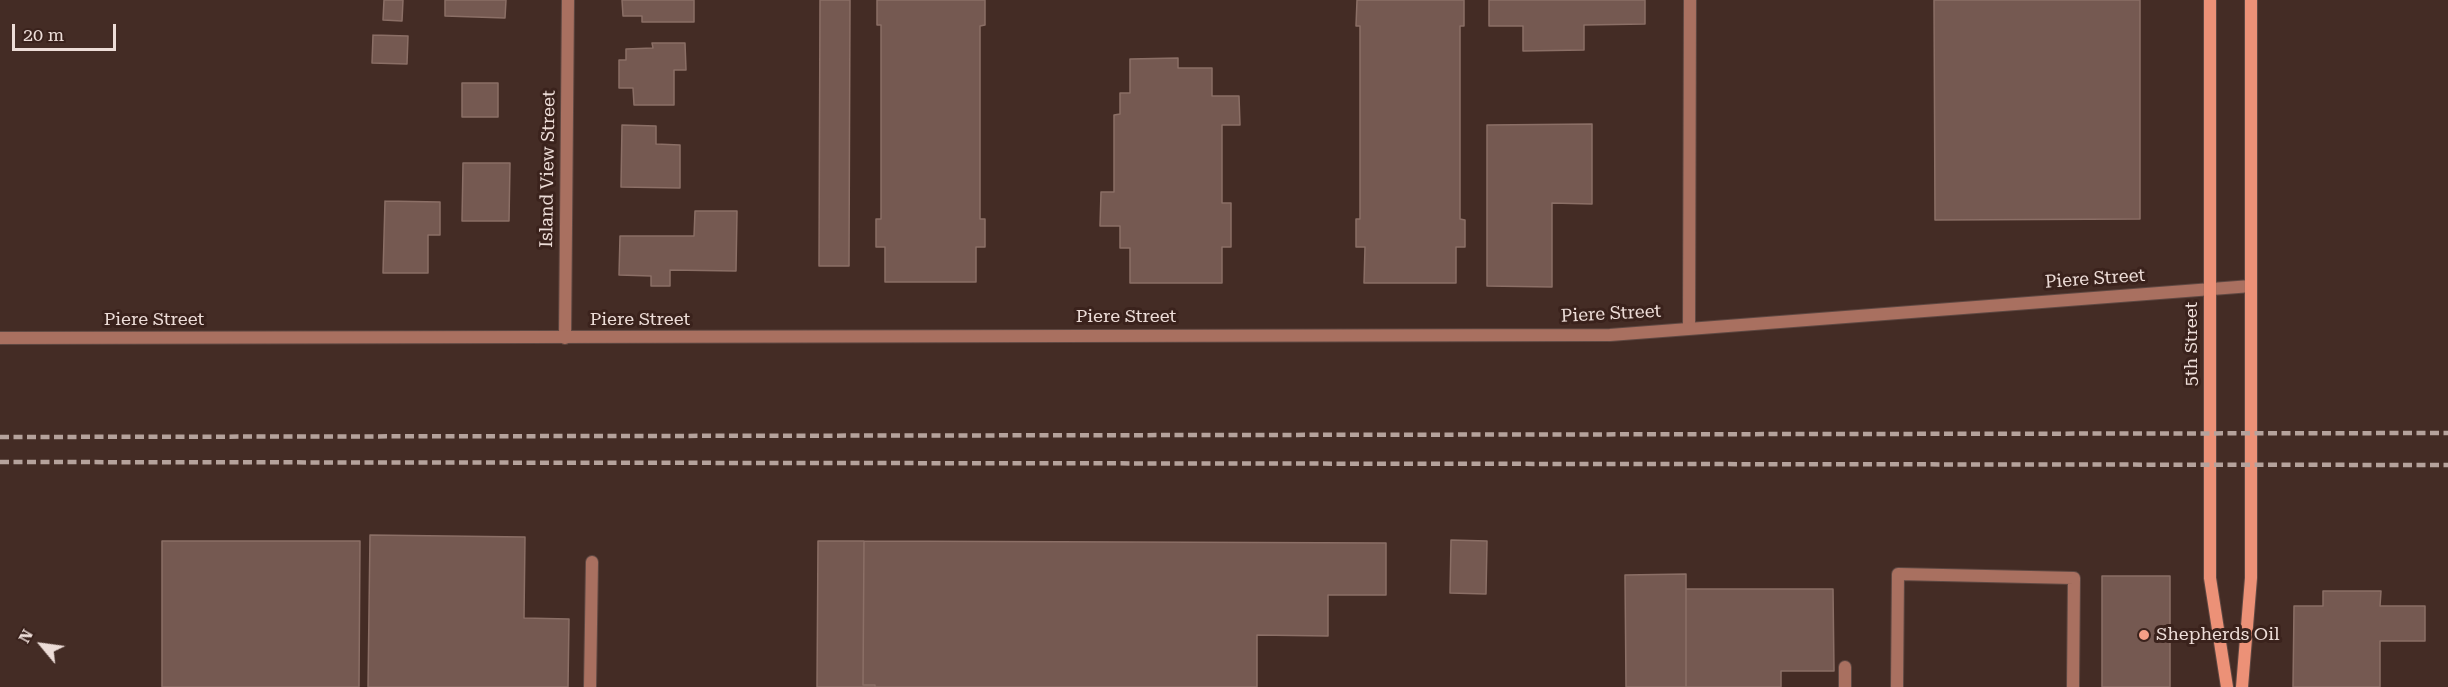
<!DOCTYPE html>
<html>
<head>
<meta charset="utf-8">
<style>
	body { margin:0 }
	#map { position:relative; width:2448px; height:687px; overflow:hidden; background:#442c25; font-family:"Roboto Serif",serif }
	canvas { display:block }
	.north { position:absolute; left:12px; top:615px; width:60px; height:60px; -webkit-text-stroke:4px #3a221c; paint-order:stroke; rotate:299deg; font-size:16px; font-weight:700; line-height:24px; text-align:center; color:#edddd8 }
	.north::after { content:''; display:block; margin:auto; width:21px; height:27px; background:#edddd8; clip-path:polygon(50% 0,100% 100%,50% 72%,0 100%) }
	.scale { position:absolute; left:12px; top:24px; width:104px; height:27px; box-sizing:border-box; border:3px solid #edddd8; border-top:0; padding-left:8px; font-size:18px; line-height:21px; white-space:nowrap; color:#edddd8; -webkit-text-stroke:4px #3a221c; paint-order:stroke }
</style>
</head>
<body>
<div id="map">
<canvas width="2448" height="687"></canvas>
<div class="north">N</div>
<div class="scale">20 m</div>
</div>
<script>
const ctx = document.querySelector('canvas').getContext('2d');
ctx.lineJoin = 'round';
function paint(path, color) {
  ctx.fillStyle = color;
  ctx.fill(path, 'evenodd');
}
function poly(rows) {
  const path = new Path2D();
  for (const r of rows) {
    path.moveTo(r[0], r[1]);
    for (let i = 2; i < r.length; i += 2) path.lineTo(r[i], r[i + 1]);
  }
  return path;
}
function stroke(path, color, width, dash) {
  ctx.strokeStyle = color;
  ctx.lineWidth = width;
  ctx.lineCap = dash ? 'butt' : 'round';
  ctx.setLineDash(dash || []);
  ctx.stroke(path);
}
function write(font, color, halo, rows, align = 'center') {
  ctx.font = font + ' "Roboto Serif",serif';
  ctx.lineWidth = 6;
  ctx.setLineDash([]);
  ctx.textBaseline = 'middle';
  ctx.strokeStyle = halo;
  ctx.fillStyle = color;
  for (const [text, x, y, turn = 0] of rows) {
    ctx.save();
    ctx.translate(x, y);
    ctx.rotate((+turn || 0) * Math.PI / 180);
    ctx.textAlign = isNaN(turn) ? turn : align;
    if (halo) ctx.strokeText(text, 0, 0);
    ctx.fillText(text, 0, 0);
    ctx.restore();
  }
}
const building = poly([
	[384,0,403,0,402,21,383,20,384,0],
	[445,0,506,0,505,18,445,16,445,0],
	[622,0,694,0,694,22,642,22,642,16,623,16,622,0],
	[820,0,850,0,849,266,819,266,820,0],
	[877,0,985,0,985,25,980,26,980,219,985,219,985,247,976,247,976,282,885,282,885,247,876,247,876,219,881,219,881,25,877,25,877,0],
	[1357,0,1464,0,1464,26,1460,26,1460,219,1465,220,1465,247,1456,247,1456,283,1364,283,1365,247,1356,247,1356,219,1360,219,1360,26,1356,26,1357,0],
	[1489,0,1645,0,1645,24,1584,25,1584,50,1523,51,1523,26,1489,26,1489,0],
	[1934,0,2140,0,2140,219,1935,220,1934,0],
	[373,35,408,36,407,64,372,63,373,35],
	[652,43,685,43,686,70,674,70,674,105,634,105,633,88,619,88,619,60,626,60,626,49,653,48,652,43],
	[1178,58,1178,68,1212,68,1212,96,1239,96,1240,125,1222,125,1222,203,1231,203,1231,247,1222,247,1222,283,1130,283,1130,248,1120,248,1120,226,1100,226,1101,192,1114,192,1114,115,1120,114,1120,93,1130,93,1130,59,1178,58],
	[462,83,498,83,498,117,462,117,462,83],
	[1592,124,1592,204,1552,203,1552,287,1487,286,1487,125,1592,124],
	[622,125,656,126,656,144,680,145,680,188,621,187,622,125],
	[463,163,510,163,509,221,462,221,463,163],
	[385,201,440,202,440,235,428,235,428,273,383,273,385,201],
	[695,211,737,211,736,271,670,270,670,286,651,286,651,276,619,275,620,236,694,236,695,211],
	[370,535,525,537,524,618,569,619,568,687,368,687,370,535],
	[1451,540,1487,541,1486,594,1450,593,1451,540],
	[162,541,360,541,359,687,162,687,162,541],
	[818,541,864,541,863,685,875,685,875,687,817,687,818,541],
	[864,541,1386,543,1386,595,1328,595,1328,636,1257,635,1257,687,875,687,875,685,863,685,864,541],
	[1686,574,1686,687,1626,687,1625,575,1686,574],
	[2102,576,2170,576,2170,687,2102,687,2102,576],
	[1686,589,1833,589,1834,671,1781,671,1781,687,1686,687,1686,589],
	[2323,591,2381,591,2380,606,2425,606,2425,641,2380,641,2380,687,2293,687,2294,606,2323,606,2323,591]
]);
const service = poly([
	[1689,328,1690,0],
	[590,687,592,562],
	[1845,687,1845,667],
	[1897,687,1898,574,2074,578,2073,687]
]);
const minor = poly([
	[565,338,568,0]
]);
const tertiary = poly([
	[0,338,1610,335,2251,286]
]);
const secondary = poly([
	[2210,0,2210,578,2227,687],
	[2242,687,2251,578,2251,0]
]);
const rail = poly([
	[0,437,2448,433],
	[0,462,2448,465]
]);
const markers = [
	[2144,635,6,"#f49e86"]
];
const streetNames = [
	["Island View Street",548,169,-89],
	["Piere Street",2095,279,-4],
	["Piere Street",1611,314,-3],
	["Piere Street",1126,317],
	["Piere Street",154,320],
	["Piere Street",640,320],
	["5th Street",2192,344,-90]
];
const poiNames = [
	["Shepherds Oil",2156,635]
];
paint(building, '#755951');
stroke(building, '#8b6f66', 1.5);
stroke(service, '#5f4842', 14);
stroke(minor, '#5f4842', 14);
stroke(tertiary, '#5f4842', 14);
stroke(secondary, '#5f4842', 14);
stroke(service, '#a97060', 12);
stroke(minor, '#a97060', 12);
stroke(tertiary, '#a97060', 12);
stroke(secondary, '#ec9177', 12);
stroke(rail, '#b5a29c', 4.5, [9, 4.5]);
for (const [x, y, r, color] of markers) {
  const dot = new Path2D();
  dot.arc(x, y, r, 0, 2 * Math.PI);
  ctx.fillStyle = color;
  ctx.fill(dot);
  stroke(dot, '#3a221c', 2);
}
write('18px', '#edddd8', '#3a221c', streetNames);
write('18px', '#edddd8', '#3a221c', poiNames, 'left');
</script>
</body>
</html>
